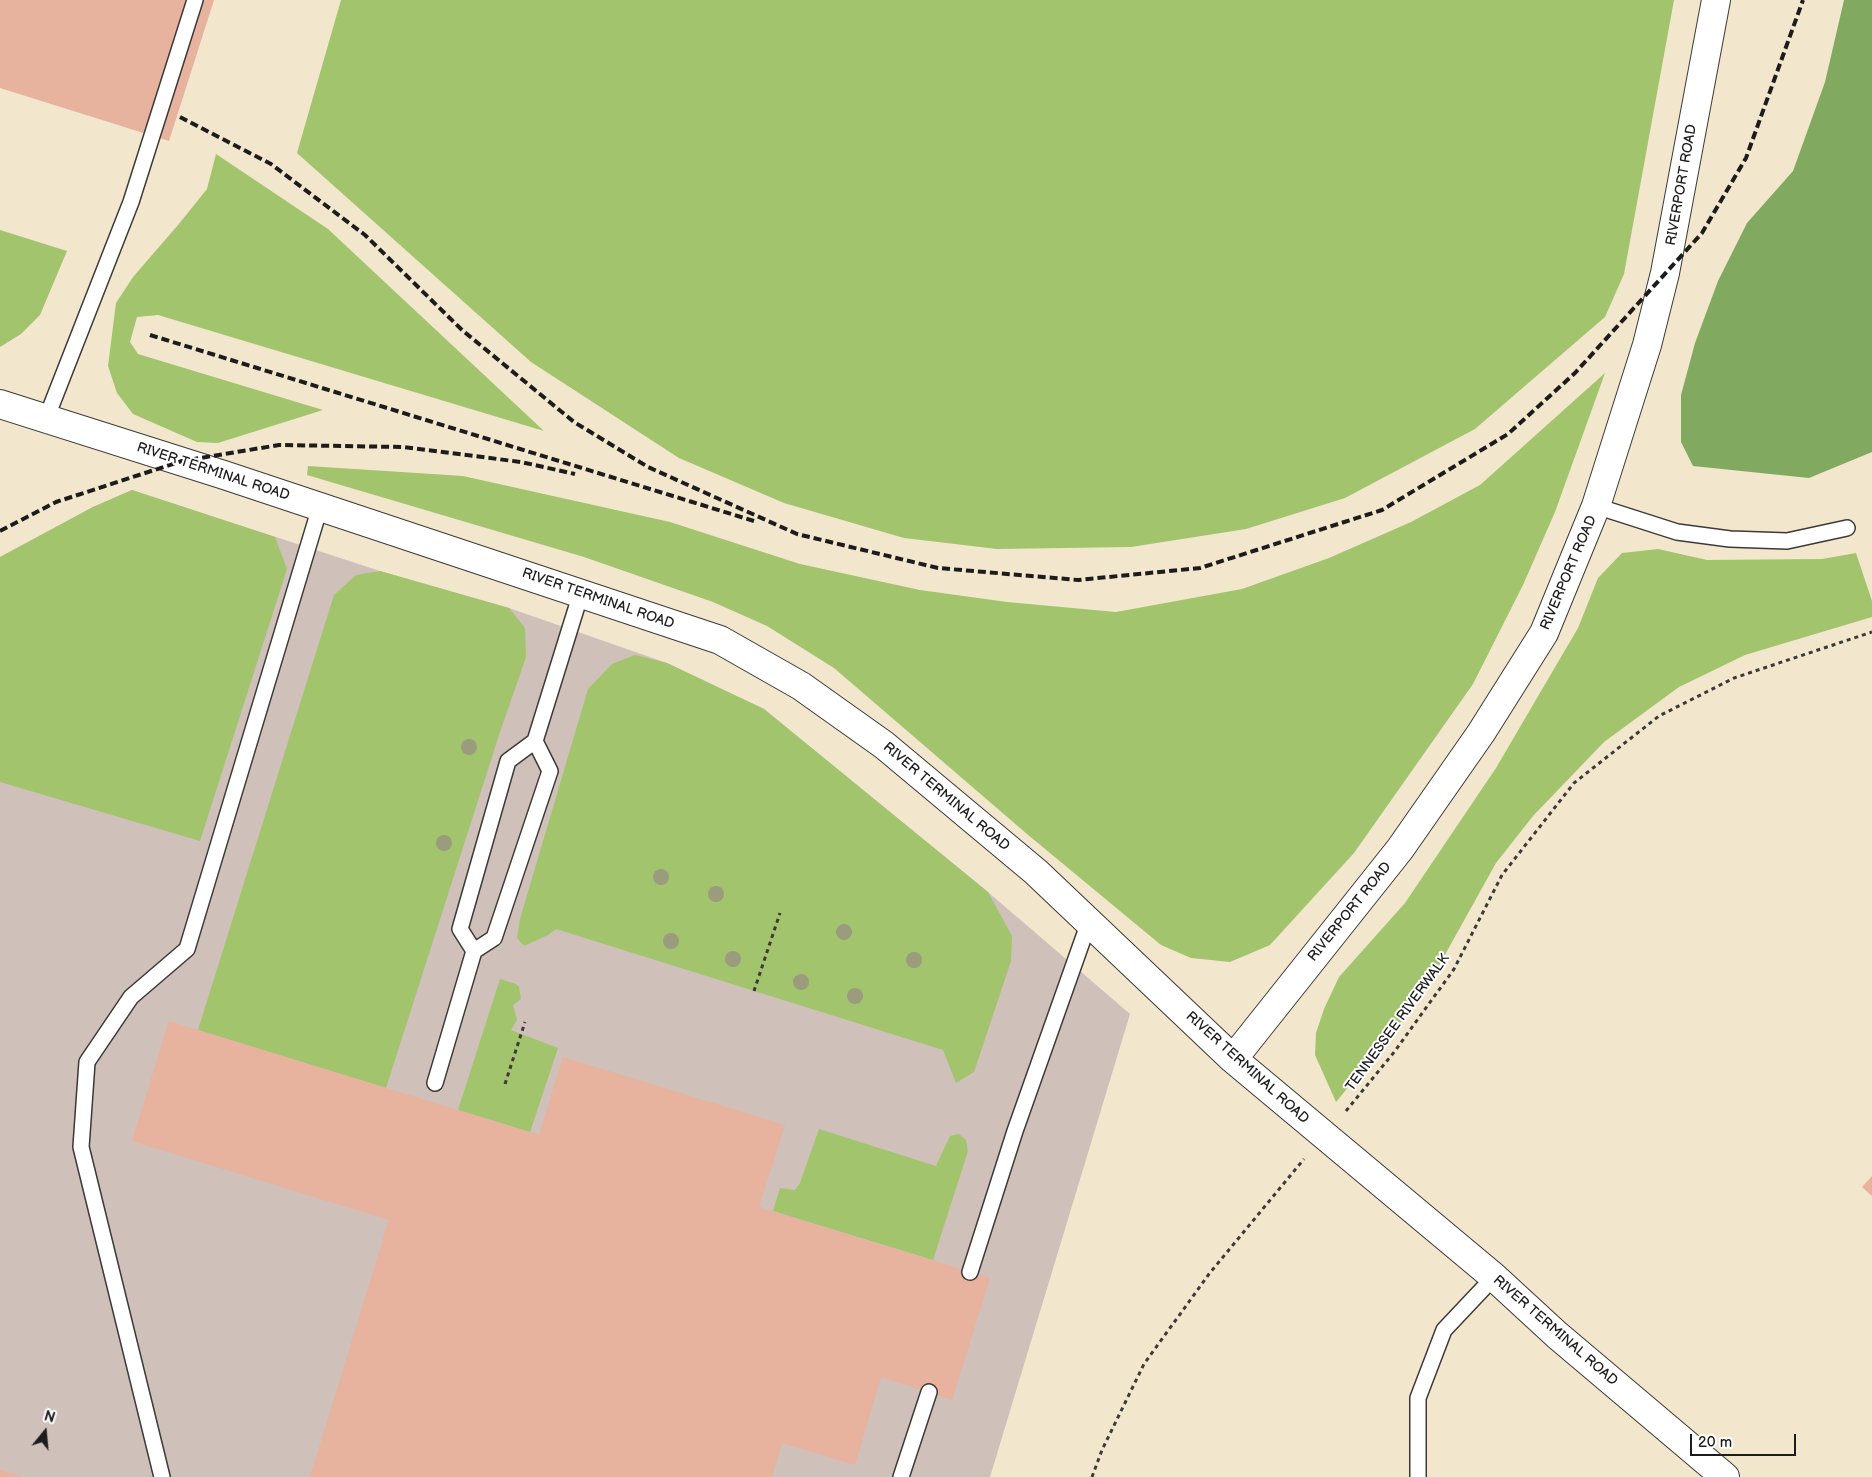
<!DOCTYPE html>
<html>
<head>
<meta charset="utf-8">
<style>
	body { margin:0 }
	#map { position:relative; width:1872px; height:1477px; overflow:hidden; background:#f2e6cd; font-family:"Balsamiq Sans",sans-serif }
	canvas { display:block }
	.north { position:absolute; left:20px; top:1407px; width:50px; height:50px; -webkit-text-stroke:4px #fff; paint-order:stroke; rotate:17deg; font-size:14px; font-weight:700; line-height:20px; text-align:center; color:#1c1c1c }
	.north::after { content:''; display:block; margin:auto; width:18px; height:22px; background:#1c1c1c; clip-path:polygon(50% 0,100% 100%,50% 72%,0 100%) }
	.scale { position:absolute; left:1690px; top:1434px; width:106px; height:22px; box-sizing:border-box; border:2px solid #1c1c1c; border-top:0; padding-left:6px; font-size:15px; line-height:18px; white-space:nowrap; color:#1c1c1c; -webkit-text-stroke:4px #fff; paint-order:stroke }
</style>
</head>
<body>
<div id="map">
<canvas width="1872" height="1477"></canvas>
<div class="north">N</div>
<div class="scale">20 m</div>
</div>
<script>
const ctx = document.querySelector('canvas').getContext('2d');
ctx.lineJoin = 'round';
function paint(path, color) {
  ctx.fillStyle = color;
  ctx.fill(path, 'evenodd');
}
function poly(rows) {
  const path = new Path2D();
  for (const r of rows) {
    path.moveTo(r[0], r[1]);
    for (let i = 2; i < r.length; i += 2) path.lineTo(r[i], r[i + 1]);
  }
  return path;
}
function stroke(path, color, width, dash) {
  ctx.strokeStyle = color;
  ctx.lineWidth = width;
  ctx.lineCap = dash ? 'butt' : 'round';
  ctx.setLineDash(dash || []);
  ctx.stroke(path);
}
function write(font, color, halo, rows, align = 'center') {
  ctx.font = font + ' "Balsamiq Sans",sans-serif';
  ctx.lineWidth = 4;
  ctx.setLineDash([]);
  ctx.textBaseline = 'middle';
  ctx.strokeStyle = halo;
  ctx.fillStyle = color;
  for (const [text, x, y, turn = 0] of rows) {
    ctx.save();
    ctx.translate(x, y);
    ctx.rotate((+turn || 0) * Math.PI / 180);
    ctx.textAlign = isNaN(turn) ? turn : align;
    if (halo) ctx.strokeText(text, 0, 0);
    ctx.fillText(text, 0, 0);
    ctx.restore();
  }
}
const industrial = poly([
	[132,490,380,571,509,608,667,663,764,709,988,892,1130,1014,990,1477,0,1477,0,557,93,507]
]);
const green = poly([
	[341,0,1674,0,1624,274,1605,317,1475,429,1345,498,1246,529,1131,547,997,549,904,538,784,503,679,458,531,362,297,153],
	[216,154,328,229,544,431,158,315,137,317,130,342,138,354,323,410,218,443,197,442,133,414,117,393,108,366,116,303,133,277,178,225,207,189],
	[0,230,67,251,40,315,21,334,0,347],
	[1605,373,1555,512,1523,585,1473,684,1354,853,1270,945,1230,962,1191,958,1161,945,1027,834,834,668,767,626,713,602,584,557,307,475,308,466,463,476,670,522,800,564,920,590,1007,602,1116,612,1242,589,1329,558,1411,522,1480,485],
	[132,490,275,537,287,569,200,841,0,782,0,557,93,507],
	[1658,549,1707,560,1822,559,1856,553,1872,601,1872,617,1745,655,1679,687,1604,742,1533,816,1496,863,1432,978,1392,1034,1336,1102,1315,1055,1316,1033,1324,1009,1339,977,1405,903,1496,768,1578,628,1598,578,1622,553],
	[380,571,509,608,525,628,526,657,500,732,386,1088,198,1030,334,595,356,575],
	[635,655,667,663,764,709,988,892,1012,936,1011,961,974,1072,956,1083,943,1050,556,929,548,935,524,946,517,938,520,919,588,689,612,664],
	[500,979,516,984,519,987,521,999,513,1005,517,1020,511,1030,558,1048,530,1132,458,1110],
	[819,1129,936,1166,950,1136,959,1134,966,1140,968,1151,933,1260,773,1211,780,1188,795,1190,800,1183]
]);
const forest = poly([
	[1844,0,1872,0,1872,452,1809,478,1693,466,1681,442,1681,395,1695,343,1718,281,1747,223,1793,171,1825,82]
]);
const building = poly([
	[0,0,214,0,169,141,0,88],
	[169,1021,539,1135,563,1057,785,1125,759,1207,990,1278,952,1400,881,1377,855,1465,782,1443,772,1477,310,1477,389,1220,132,1141],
	[1872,1176,1872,1196,1862,1187],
	[0,1470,23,1477,0,1477]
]);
const path = poly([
	[754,991,780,913],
	[505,1084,525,1022],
	[1346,1111,1395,1051,1454,969,1502,875,1574,783,1659,716,1734,678,1872,632],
	[1092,1477,1102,1450,1144,1364,1209,1274,1304,1159]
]);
const service = poly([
	[46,419,131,202,195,0],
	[1596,506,1677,532,1730,539,1787,541,1847,528],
	[474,951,460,929,508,761,535,741,581,593],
	[435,1083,474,951,494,938,550,771,535,741],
	[970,1272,1015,1131,1089,922],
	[162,1477,81,1147,87,1062,131,997,187,949,320,507],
	[901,1477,929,1392],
	[1418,1477,1418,1398,1444,1330,1494,1277]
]);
const minor = poly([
	[0,404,224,475,720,640,801,686,884,745,1036,872,1233,1059,1494,1277,1557,1335,1725,1477],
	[1233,1059,1400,849,1481,733,1544,633,1596,506,1647,345,1665,273,1716,0]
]);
const rail = poly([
	[180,117,271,164,365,235,462,330,574,422,648,467,797,534,938,568,1078,580,1200,568,1382,510,1508,434,1575,373,1702,233,1746,158,1803,0],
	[150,335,754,521],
	[0,531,56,502,182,461,279,445,403,447,521,462,575,474]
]);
const trees = [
	[469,747],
	[444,843],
	[661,877],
	[716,894],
	[844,932],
	[671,941],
	[733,959],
	[914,960],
	[801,982],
	[855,996]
];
const streetNames = [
	["RIVERPORT ROAD",1682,185,-80],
	["RIVER TERMINAL ROAD",213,472,18],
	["RIVERPORT ROAD",1569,573,-67],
	["RIVER TERMINAL ROAD",598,599,19],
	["RIVER TERMINAL ROAD",946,797,40],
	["RIVERPORT ROAD",1350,912,-51],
	["TENNESSEE RIVERWALK",1398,1023,-54],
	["RIVER TERMINAL ROAD",1247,1068,42],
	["RIVER TERMINAL ROAD",1555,1331,41]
];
paint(industrial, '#cfc0ba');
paint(green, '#a2c46d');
paint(forest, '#81aa60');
paint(building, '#e7b29e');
stroke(service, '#3c3a37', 18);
stroke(minor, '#3c3a37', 30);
stroke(path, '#3c3a37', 3, [4, 4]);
stroke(service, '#fff', 15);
stroke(minor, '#fff', 28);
stroke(rail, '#1c1c1c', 4, [8, 4]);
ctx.fillStyle = '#9a9c7d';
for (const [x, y] of trees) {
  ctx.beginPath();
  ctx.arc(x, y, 8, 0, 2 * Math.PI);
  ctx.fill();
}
write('14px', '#1c1c1c', '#fff', streetNames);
</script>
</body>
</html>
